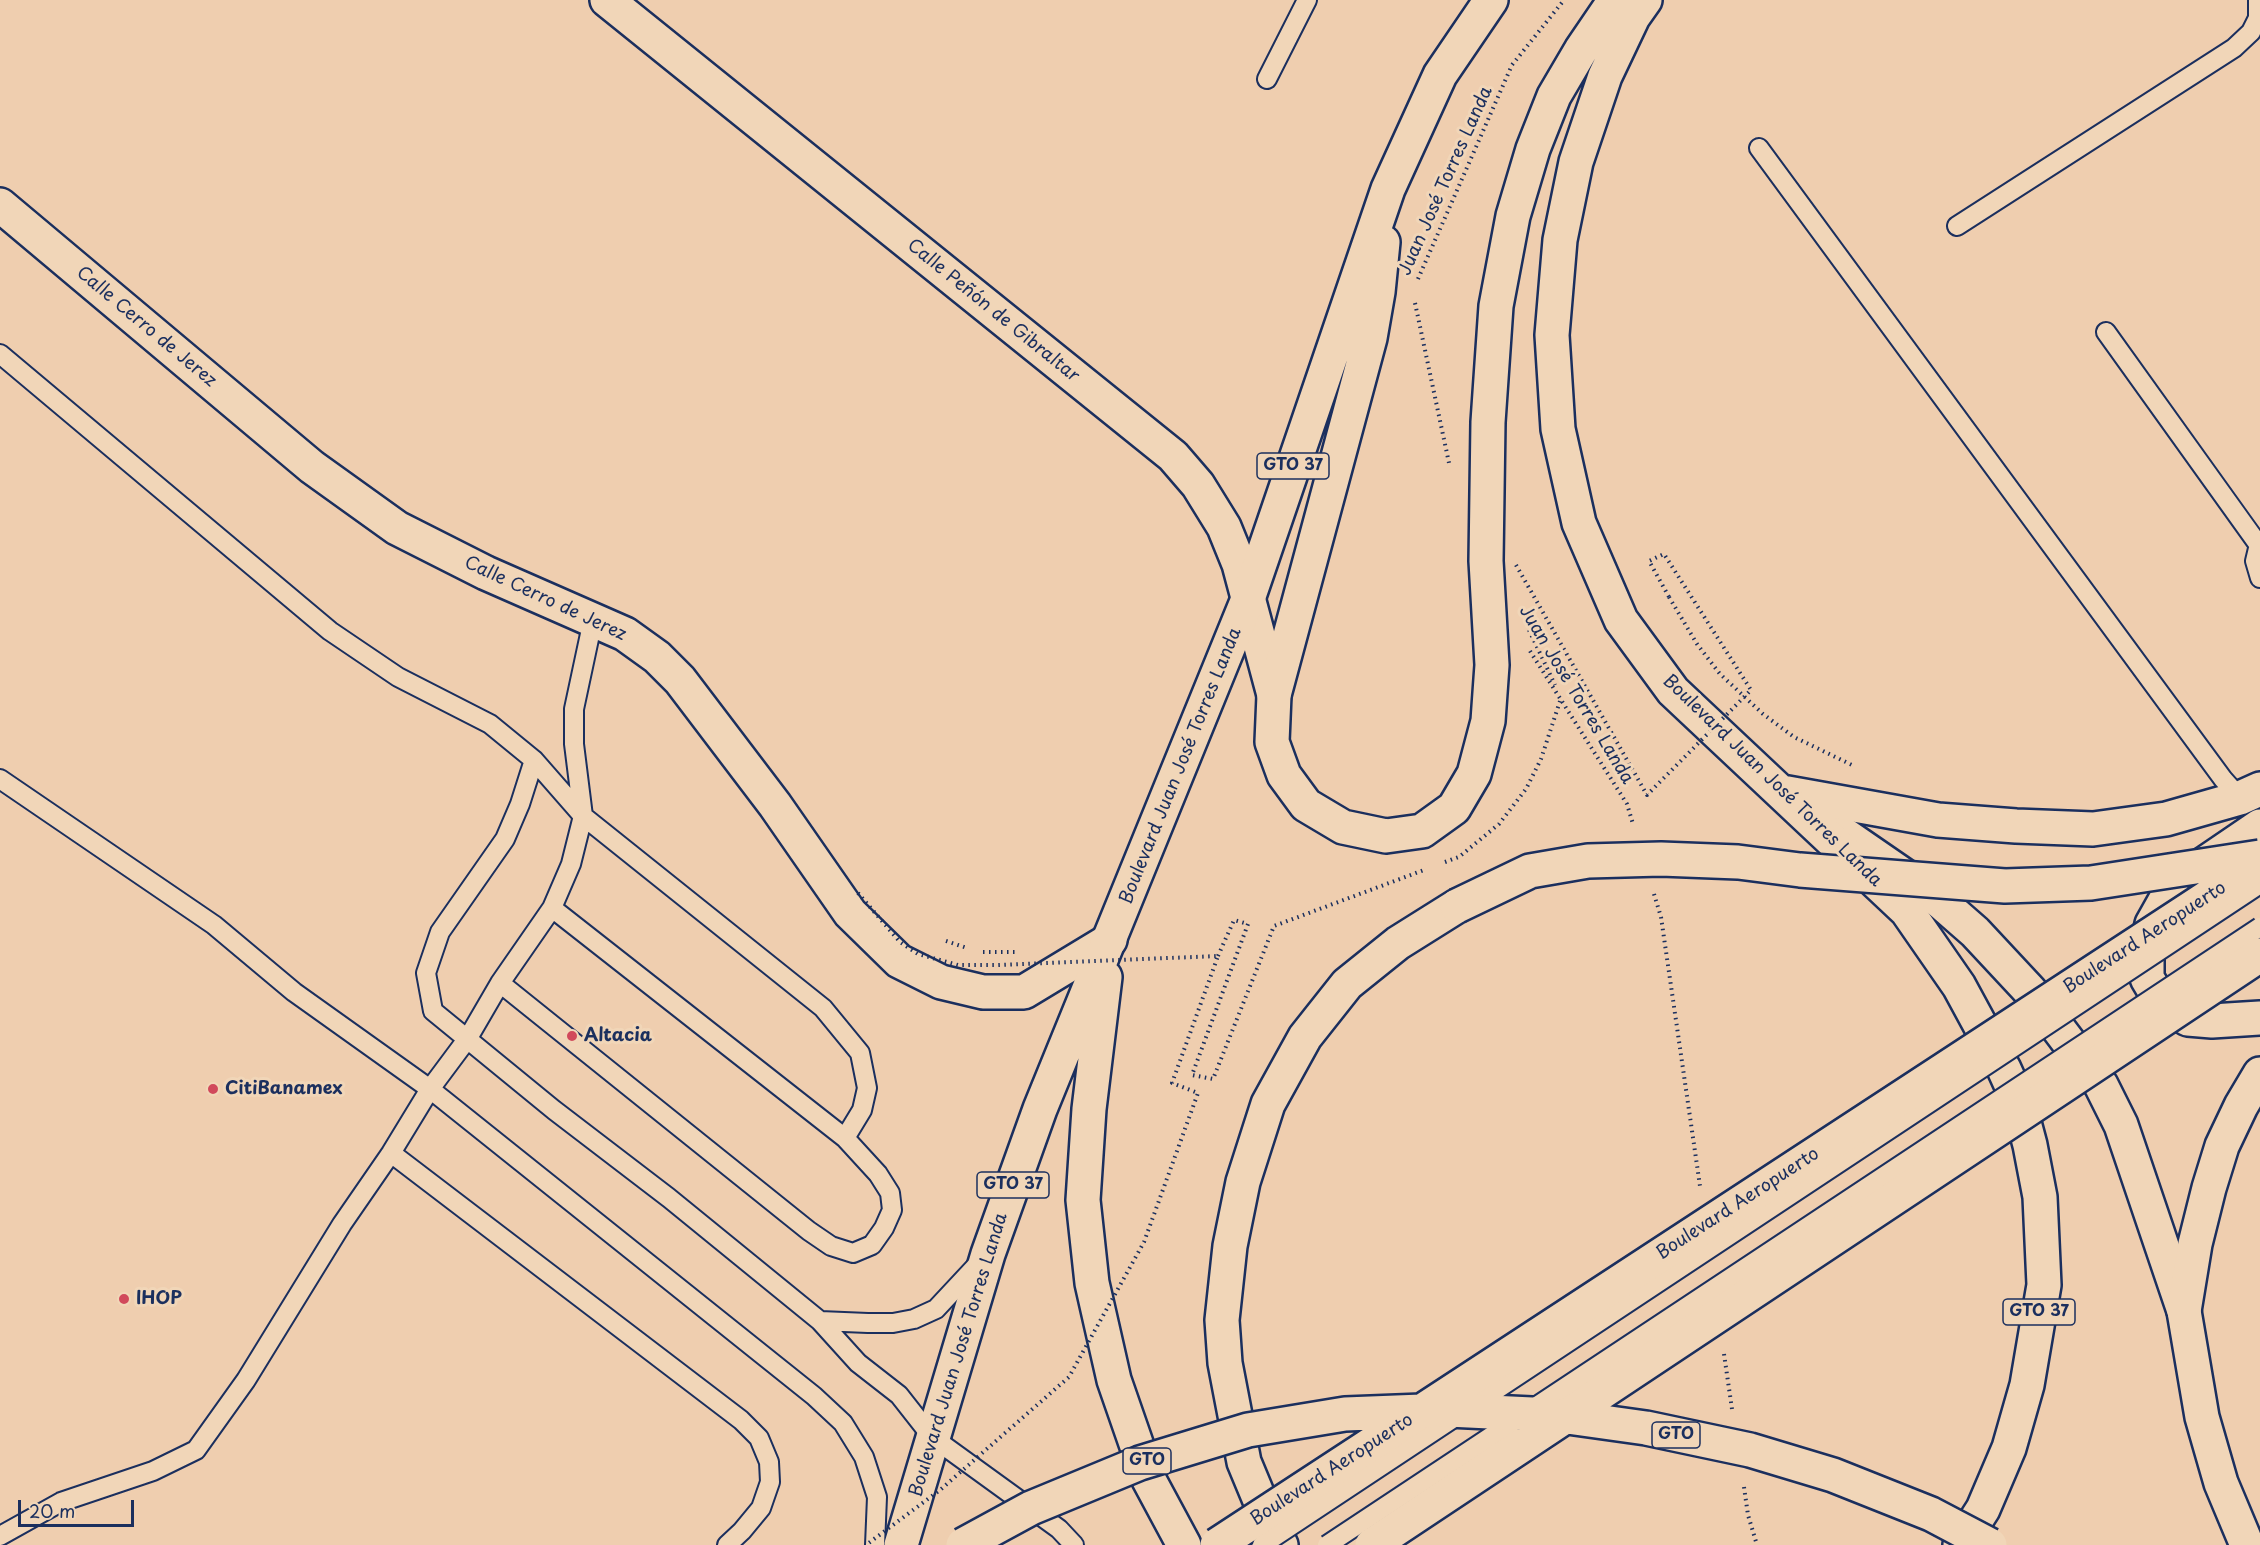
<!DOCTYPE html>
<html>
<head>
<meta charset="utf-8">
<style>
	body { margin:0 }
	#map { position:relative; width:2260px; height:1545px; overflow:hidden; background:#efceaf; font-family:"Playpen Sans",sans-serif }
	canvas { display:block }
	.scale { position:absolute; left:18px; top:1500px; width:116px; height:27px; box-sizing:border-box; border:3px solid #1b2f5e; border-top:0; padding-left:8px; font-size:18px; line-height:21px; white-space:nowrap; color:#1b2f5e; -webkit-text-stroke:4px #f1d6b8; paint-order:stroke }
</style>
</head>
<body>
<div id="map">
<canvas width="2260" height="1545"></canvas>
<div class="scale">20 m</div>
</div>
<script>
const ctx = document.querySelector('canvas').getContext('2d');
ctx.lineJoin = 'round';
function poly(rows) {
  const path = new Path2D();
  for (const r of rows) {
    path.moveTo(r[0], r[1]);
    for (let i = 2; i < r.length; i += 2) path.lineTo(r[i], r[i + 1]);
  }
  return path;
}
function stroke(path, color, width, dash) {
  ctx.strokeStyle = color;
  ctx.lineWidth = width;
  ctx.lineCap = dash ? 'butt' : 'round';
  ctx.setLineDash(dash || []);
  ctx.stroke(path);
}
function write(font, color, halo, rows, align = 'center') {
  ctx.font = font + ' "Playpen Sans",sans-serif';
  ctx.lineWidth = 6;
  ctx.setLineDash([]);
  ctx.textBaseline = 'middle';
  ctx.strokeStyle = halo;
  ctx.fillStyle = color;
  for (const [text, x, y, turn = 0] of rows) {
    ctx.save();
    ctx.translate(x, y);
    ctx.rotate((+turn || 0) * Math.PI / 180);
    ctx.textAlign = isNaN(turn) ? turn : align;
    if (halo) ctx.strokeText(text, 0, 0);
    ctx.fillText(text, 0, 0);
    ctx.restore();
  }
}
const path = poly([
	[1418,279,1512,65,1564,0],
	[1415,303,1449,463],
	[1669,597,1697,644,1720,674,1763,714,1794,737,1852,765],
	[1529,630,1555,685],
	[1530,651,1627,804,1633,824],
	[1445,862,1459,857,1499,824,1526,789,1541,759,1561,698],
	[1654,894,1661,917,1700,1186],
	[946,941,967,948],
	[983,952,1017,952],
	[1218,956,1234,920,1248,924,1192,1075,1213,1079,1274,926,1424,870],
	[1724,1354,1732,1409],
	[1744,1487,1748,1515,1757,1545]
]);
const service = poly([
	[1267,79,1307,0],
	[1759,148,2223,779,2240,798],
	[1957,226,2234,48,2251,32,2258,18,2258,0],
	[2106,332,2258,544],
	[0,354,330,631,398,677,490,724,534,760,583,816,823,1008,860,1053,867,1088,862,1110,845,1138],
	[2260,540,2255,561,2260,578],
	[534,760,520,804,505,839,440,932,426,973,433,1011,554,1110,669,1198,820,1321,858,1363,899,1395,932,1437,1059,1529,1074,1545],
	[0,779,214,925,294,992,430,1089,814,1396,843,1423,864,1457,877,1497,875,1545],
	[500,983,809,1231,831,1246,853,1253,872,1245,884,1228,892,1210,890,1193,878,1174,845,1138,552,908],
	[391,1153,741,1420,759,1438,769,1462,770,1482,761,1508,742,1531,727,1545],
	[820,1321,868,1323,893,1323,914,1319,936,1309,978,1264],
	[0,1536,61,1502,153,1471,196,1450,246,1380,342,1224,391,1153,430,1089,468,1038,500,983,552,908,571,864,583,816,574,744,574,709,593,620]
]);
const minor = poly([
	[607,0,1173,456,1198,485,1224,527,1239,564,1274,695],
	[0,205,312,467,397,528,486,573,625,634,657,657,680,680,775,805,850,913,899,961,941,982,983,992,1024,992,1110,940]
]);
const tertiary = poly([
	[1829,824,1935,897,1975,932,2030,991,2101,1085,2121,1125,2184,1311,2202,1417,2221,1483,2247,1545]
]);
const primary = poly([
	[1645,0,1633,17,1605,76,1576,162,1560,240,1552,335,1558,429,1579,523,1621,620,1673,691,1907,911,1959,986,2004,1069,2018,1100,2030,1145,2040,1197,2044,1285,2027,1385,2009,1448,1983,1509,1960,1545],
	[1383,242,1378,292,1370,338,1274,695,1272,742,1284,775,1306,805,1343,827,1386,836,1422,831,1454,808,1474,774,1488,721,1492,665,1486,561,1488,422,1496,306,1513,216,1533,149,1554,96,1581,50,1615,0],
	[1782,792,1938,820,2016,826,2093,829,2166,819,2240,798,2260,789],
	[2260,826,2188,875,2166,899,2152,924,2147,947,2147,978,2163,1005,2188,1019,2212,1021,2260,1018],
	[1105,977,1089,1109,1083,1200,1092,1283,1114,1380,1148,1478,1184,1545],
	[2184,1311,2195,1244,2209,1188,2222,1146,2241,1106,2260,1074],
	[901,1545,988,1254,1040,1109,1248,599,1388,189,1440,75,1491,0],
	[1281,1545,1271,1527,1244,1462,1225,1363,1222,1320,1230,1246,1243,1182,1268,1104,1305,1037,1347,984,1398,943,1457,906]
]);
const pathBridge = poly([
	[1516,565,1647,795,1751,690,1664,554,1649,561,1669,597],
	[858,893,900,942,918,954,958,965,998,965,1218,956,1172,1083,1198,1093,1144,1242,1069,1377,940,1490,866,1545]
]);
const serviceBridge = poly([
	[1262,1545,2260,884],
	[1327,1545,2260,927]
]);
const primaryBridge = poly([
	[1457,906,1530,871,1588,861,1661,859,1738,862,1800,870,2005,886,2091,883,2260,857],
	[963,1545,1031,1508,1140,1463,1248,1430,1345,1414,1448,1410,1553,1415,1646,1428,1750,1450,1833,1475,1931,1514,1990,1545],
	[1217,1545,2260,863],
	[1372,1545,2260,955]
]);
const markers = [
	[572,1036,6,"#d1495b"],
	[213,1089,6,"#d1495b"],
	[124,1299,6,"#d1495b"]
];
const shields = [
	[1293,466,72],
	[1013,1185,72],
	[2039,1312,72],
	[1676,1435,48],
	[1147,1461,48]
];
const shieldNames = [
	["GTO 37",1293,466],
	["GTO 37",1013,1185],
	["GTO 37",2039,1312],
	["GTO",1676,1435],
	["GTO",1147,1461]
];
const streetNames = [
	["Juan José Torres Landa",1446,181,-66],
	["Calle Peñón de Gibraltar",993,311,39],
	["Calle Cerro de Jerez",146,327,40],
	["Calle Cerro de Jerez",545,599,25],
	["Juan José Torres Landa",1576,695,59],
	["Boulevard Juan José Torres Landa",1181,766,-68],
	["Boulevard Juan José Torres Landa",1772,781,44],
	["Boulevard Aeropuerto",2145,938,-33],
	["Boulevard Aeropuerto",1738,1204,-33],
	["Boulevard Juan José Torres Landa",959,1355,-73],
	["Boulevard Aeropuerto",1332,1470,-33]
];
const poiNames = [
	["Altacia",584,1036],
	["CitiBanamex",225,1089],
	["IHOP",136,1299]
];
stroke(service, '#1b2f5e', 22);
stroke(minor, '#1b2f5e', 38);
stroke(tertiary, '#1b2f5e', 38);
stroke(primary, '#1b2f5e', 38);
stroke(path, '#1b2f5e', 4, [1.5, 4.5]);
stroke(service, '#f1d6b8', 18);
stroke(minor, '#f1d6b8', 33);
stroke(tertiary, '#f1d6b8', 33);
stroke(primary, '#f1d6b8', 33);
stroke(serviceBridge, '#1b2f5e', 22, []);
stroke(primaryBridge, '#1b2f5e', 38, []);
stroke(pathBridge, '#1b2f5e', 4, [1.5, 4.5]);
stroke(serviceBridge, '#f1d6b8', 18);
stroke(primaryBridge, '#f1d6b8', 33);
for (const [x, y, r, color] of markers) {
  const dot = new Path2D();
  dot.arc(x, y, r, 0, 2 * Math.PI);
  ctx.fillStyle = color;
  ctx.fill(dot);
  stroke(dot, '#f1d6b8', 2);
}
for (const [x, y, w] of shields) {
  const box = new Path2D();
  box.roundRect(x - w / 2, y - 13, w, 26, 4.5);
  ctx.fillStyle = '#f1d6b8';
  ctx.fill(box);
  stroke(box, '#1b2f5e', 1.5);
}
write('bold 16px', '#1b2f5e', null, shieldNames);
write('18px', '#1b2f5e', '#f1d6b8', streetNames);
write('bold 18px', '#1b2f5e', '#f1d6b8', poiNames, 'left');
</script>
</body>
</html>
